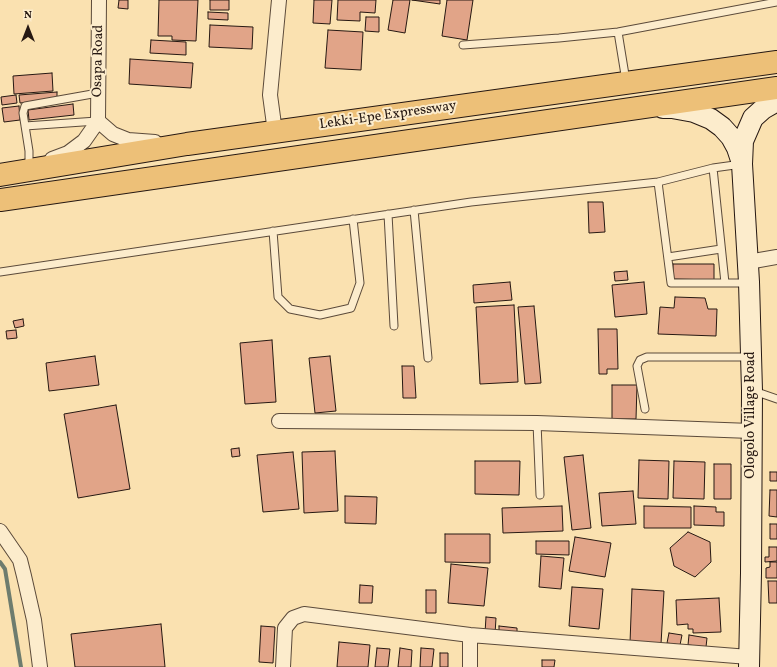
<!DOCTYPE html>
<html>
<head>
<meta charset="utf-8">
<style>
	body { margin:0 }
	#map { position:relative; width:777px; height:667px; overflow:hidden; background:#fae1b0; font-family:Vollkorn,serif }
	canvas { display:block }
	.north { position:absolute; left:8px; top:8px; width:40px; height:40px; -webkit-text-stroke:3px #fceccc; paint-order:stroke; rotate:0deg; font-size:11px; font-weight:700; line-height:16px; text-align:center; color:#261812 }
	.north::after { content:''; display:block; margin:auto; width:14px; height:18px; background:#261812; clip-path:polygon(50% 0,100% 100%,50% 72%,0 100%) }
</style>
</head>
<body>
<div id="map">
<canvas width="777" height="667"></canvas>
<div class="north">N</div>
</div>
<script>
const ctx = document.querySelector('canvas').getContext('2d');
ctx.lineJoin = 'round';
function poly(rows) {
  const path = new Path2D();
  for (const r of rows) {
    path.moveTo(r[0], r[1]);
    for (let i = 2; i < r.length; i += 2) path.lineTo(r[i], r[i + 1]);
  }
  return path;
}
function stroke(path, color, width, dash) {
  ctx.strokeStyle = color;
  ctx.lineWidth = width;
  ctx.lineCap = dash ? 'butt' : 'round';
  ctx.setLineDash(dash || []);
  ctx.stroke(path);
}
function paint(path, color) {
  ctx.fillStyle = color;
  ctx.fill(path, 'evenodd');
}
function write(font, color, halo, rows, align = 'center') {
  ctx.font = font + ' Vollkorn,serif';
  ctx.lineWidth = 4;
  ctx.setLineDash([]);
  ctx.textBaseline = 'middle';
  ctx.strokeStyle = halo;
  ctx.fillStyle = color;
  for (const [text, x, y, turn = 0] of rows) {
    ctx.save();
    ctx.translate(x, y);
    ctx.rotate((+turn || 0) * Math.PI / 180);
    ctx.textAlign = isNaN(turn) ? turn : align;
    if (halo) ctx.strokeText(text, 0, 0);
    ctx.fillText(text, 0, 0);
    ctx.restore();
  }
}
const stream = poly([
	[0,562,5,569,21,667]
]);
const building = poly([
	[119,0,128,0,128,9,118,8,119,0],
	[159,0,198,0,196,41,172,40,172,36,158,36,159,0],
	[210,0,229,0,229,10,210,10,210,0],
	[314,0,332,0,330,24,313,23,314,0],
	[338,0,376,0,375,13,360,12,360,21,337,20,338,0],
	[393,0,410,0,405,33,388,30,393,0],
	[412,0,440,0,440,4,412,0],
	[447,0,473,0,467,40,442,36,447,0],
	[208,12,228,13,228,20,208,19,208,12],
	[366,17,379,17,379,32,365,31,366,17],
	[210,25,253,27,252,49,209,47,210,25],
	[328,30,363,32,361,70,325,68,328,30],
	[151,40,186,42,186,55,150,53,151,40],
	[130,59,193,63,191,88,129,84,130,59],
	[52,73,53,91,14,94,13,76,52,73],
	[57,92,57,100,20,103,19,95,57,92],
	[16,95,17,103,2,105,1,97,16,95],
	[73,104,74,115,29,120,28,110,73,104],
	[19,106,20,120,4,122,2,108,19,106],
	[588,202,603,202,605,232,589,233,588,202],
	[673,264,714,264,714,280,673,279,673,264],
	[627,271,628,280,615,281,614,272,627,271],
	[510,282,512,300,474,303,473,285,510,282],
	[644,282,647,314,615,317,612,285,644,282],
	[675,297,705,298,708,309,717,309,716,336,658,334,660,307,674,308,675,297],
	[514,305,518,382,480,384,476,307,514,305],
	[534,306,541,383,525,384,518,307,534,306],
	[23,319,24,326,15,328,13,321,23,319],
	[598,329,617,329,618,369,607,369,607,374,599,374,598,329],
	[16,330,17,338,7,339,6,331,16,330],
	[272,340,276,402,245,404,240,343,272,340],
	[95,356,99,385,49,391,46,363,95,356],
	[330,356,336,411,315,413,309,358,330,356],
	[402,366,414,366,416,398,403,398,402,366],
	[612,385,637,385,636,419,612,419,612,385],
	[116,405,130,489,78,498,64,414,116,405],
	[239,448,240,456,232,457,231,449,239,448],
	[335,451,338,511,304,513,302,452,335,451],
	[293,452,299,509,263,512,257,455,293,452],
	[583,455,591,528,572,530,564,457,583,455],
	[639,460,669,461,668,499,638,498,639,460],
	[475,461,520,461,519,495,475,494,475,461],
	[674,461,705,462,704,499,673,498,674,461],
	[714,464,731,464,731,499,714,499,714,464],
	[770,472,777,472,777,481,770,481,770,472],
	[770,490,777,490,777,517,769,516,770,490],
	[633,491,636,524,602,526,599,493,633,491],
	[345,496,377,497,376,524,345,523,345,496],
	[562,506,563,531,503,533,502,508,562,506],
	[644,506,691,507,691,528,644,528,644,506],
	[694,506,716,507,716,512,724,512,724,526,694,525,694,506],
	[770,524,777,524,777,539,770,539,770,524],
	[688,532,710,542,711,562,695,577,674,566,670,548,688,532],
	[445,534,490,534,490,563,445,562,445,534],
	[575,537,611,543,605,577,569,571,575,537],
	[536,541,569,541,569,555,536,554,536,541],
	[769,547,777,547,777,561,765,562,765,557,769,557,769,547],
	[541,556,564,558,561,589,539,587,541,556],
	[770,562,777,562,777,578,766,578,766,568,770,567,770,562],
	[451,564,488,568,484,606,448,603,451,564],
	[768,581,777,581,777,603,769,603,768,581],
	[360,585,373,586,372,603,359,603,360,585],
	[572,587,603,589,599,629,569,626,572,587],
	[632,589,664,591,661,644,630,643,632,589],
	[426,590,436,590,436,613,426,613,426,590],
	[719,598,721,632,693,633,693,629,688,629,688,624,677,625,676,600,719,598],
	[486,617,496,618,495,634,485,633,486,617],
	[161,624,165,667,75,667,71,634,161,624],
	[261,626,275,627,273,663,259,662,261,626],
	[499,626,517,628,517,635,499,633,499,626],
	[669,633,682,635,680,645,667,643,669,633],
	[689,635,707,638,706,647,688,645,689,635],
	[339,642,370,645,368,667,337,667,339,642],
	[377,648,390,649,388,667,375,667,377,648],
	[400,648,412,650,411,667,398,667,400,648],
	[421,648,434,649,432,667,420,667,421,648],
	[440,653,448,653,448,667,440,667,440,653],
	[542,660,555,660,554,667,542,667,542,660]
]);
const lane = poly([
	[618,32,626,81],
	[463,45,559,38,618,32,777,2],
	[25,126,97,121],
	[29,168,29,151,23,113,25,106,98,93],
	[713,168,725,283],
	[658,182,671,283,748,283],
	[414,210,428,358],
	[388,214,394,326],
	[273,231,278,297,290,309,320,315,351,308,360,283,353,219],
	[668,257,721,249],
	[0,272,471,202,658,182,713,168,742,164],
	[754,391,777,399],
	[645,409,637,366,640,360,647,357,751,357],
	[537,423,540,495]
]);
const street = poly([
	[98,121,99,0],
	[98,121,113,134,128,140,155,142],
	[275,132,270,95,279,0],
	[52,159,68,153,84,141,98,121],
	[748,262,777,257],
	[279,421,537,423,751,431],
	[0,531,20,560,24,576,34,620,40,667],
	[470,635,470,667],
	[283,667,285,628,293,618,304,614,470,635,749,657]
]);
const secondary = poly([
	[663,108,672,108,694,112,711,119,722,127,731,137,737,148,741,160],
	[749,667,751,573,752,391,749,282,742,164,743,141,753,118,763,109,777,101]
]);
const highway = poly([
	[0,175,187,144,777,62],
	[0,200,777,88]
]);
const streetNames = [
	["Osapa Road",99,61,-89],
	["Lekki-Epe Expressway",388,116,-8],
	["Ologolo Village Road",751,415,-90]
];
stroke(stream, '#6e7c6e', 4);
paint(building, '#e1a488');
stroke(building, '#261812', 1);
stroke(lane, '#5b4a3a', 9);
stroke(street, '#5b4a3a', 16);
stroke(secondary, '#261812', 22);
stroke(highway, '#261812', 24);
stroke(lane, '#fceccc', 7);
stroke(street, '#fceccc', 14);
stroke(secondary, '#fceccc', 20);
stroke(highway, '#edc078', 22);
write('14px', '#261812', '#fceccc', streetNames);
</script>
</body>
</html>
